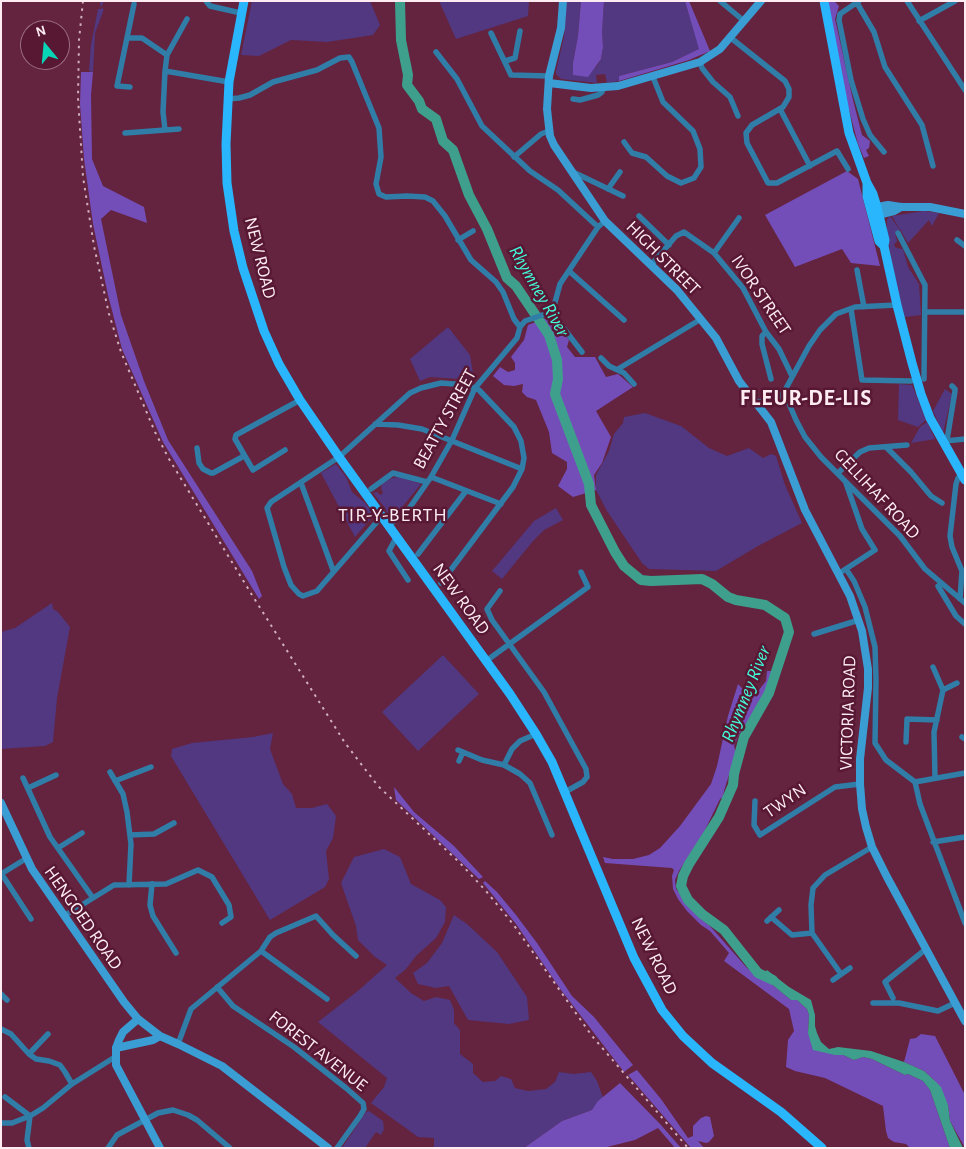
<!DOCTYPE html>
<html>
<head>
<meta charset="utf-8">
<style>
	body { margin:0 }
	#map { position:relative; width:966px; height:1149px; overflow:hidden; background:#64233f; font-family:"Alegreya Sans",sans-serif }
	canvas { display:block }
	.frame { position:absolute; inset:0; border:2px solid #fdecf2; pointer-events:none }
	.north { position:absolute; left:20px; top:20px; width:50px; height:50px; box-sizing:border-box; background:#581834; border:1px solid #9a6d80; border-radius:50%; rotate:343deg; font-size:14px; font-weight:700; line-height:20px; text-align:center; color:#fdecf2 }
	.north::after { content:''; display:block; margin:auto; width:18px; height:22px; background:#08d5b5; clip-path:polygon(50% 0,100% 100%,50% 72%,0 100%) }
</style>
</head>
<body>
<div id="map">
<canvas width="966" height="1149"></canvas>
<div class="frame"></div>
<div class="north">N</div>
</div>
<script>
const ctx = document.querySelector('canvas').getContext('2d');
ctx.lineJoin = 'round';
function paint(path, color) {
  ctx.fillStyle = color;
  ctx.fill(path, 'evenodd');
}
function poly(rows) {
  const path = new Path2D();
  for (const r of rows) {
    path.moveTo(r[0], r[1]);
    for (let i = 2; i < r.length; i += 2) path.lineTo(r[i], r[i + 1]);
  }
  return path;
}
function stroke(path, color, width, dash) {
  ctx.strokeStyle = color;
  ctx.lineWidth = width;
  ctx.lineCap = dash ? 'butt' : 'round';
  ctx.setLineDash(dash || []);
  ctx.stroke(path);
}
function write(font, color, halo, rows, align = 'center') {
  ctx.font = font + ' "Alegreya Sans",sans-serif';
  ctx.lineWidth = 5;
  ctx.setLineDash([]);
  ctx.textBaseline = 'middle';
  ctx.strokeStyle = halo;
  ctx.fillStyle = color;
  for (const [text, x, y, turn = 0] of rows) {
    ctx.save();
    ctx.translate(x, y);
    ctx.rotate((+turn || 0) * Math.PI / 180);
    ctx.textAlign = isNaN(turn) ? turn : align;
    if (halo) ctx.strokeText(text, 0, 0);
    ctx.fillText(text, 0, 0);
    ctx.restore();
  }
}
const green = poly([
	[100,1,104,1,101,8,104,9,95,33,93,72,89,71,91,45,98,9,101,9],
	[252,1,370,1,380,25,373,35,327,42,291,40,259,56,241,55],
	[439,1,529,1,528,16,456,39],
	[567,1,581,1,578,36,573,63,596,67,601,59,603,47,602,32,604,1,685,1,700,49,672,62,619,76,619,81,607,83,605,74,596,75,597,83,561,79,556,74,556,71,564,37],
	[924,211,939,213,932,226,929,220,908,243,892,216],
	[890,216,900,230,895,233,897,241,894,245,896,248,903,249,908,267,919,284,921,315,905,317,897,289,887,234,887,220],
	[448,327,470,355,474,380,430,377,420,381,410,359],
	[899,384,912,385,926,420,918,427,898,420],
	[945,389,952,394,943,433,933,411],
	[645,413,681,426,709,448,727,456,749,448,763,458,771,454,776,456,785,485,802,523,758,546,716,571,649,569,642,563,607,511,596,490,596,475,609,451,614,434,623,423,624,417],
	[927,422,935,439,911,443,920,427],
	[336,464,346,477,352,492,365,503,374,515,355,537,321,473],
	[399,477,421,484,398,512,388,516,386,509,373,493,377,492,380,495,383,493,381,488,382,484,392,478],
	[556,508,563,520,544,530,533,541,502,579,492,571,534,521],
	[52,603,53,609,58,612,70,627,57,698,53,742,45,746,1,749,1,632,15,628],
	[443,655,479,694,418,751,382,712],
	[273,733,270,749,283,784,292,794,296,808,312,808,327,804,336,816,333,838,326,851,329,879,325,887,270,920,171,756,172,749,192,743,253,737],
	[384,849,400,857,411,884,440,900,446,907,445,922,436,938,416,956,406,969,395,978,411,993,424,1001,436,997,450,1000,454,1010,454,1023,460,1030,460,1054,473,1064,473,1073,483,1082,495,1081,501,1076,511,1079,515,1088,528,1091,546,1089,555,1082,559,1072,574,1074,591,1072,597,1081,603,1098,592,1110,562,1121,524,1148,434,1148,434,1138,418,1137,371,1103,384,1087,387,1078,318,1022,359,990,387,965,375,957,358,940,356,926,341,883,354,857],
	[454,915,467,924,497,952,527,997,529,1020,509,1024,468,1020,449,986,436,988,418,984,413,973,427,963,442,943],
	[369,1111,383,1121,384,1129,381,1135,376,1132,365,1148,342,1148,366,1112]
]);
const forest = poly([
	[581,1,604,1,602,32,603,47,601,59,588,77,573,75,573,63,578,36],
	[685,1,689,1,710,51,689,60,619,81,619,76,672,62,699,49],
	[828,1,834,1,839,6,835,19,853,100,862,135,870,141,869,148,866,150,869,156,864,158,858,144,847,102],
	[81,72,93,72,91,95,92,159,103,186,144,207,147,223,111,210,101,219,121,315,144,381,168,440,252,571,262,596,259,599,163,442,122,349,108,295,93,224,84,159,80,104],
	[847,171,858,179,880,266,851,263,842,249,795,267,765,215],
	[549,317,569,340,567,347,575,357,595,357,606,377,618,374,633,387,596,411,611,437,602,463,594,475,596,490,573,497,558,486,567,469,567,462,552,453,549,432,536,400,527,397,522,392,523,384,514,386,504,385,493,376,500,367,508,372,515,370,515,363,511,357,524,340,528,325],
	[767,671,772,671,765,692,755,711,739,734,734,746,736,752,724,791,723,797,720,799,704,832,679,871,675,880,676,889,701,919,709,925,747,968,760,978,769,982,791,1000,797,1000,807,1009,809,1015,808,1033,835,1055,843,1055,854,1060,863,1057,872,1059,905,1075,908,1074,923,1081,930,1090,950,1148,910,1148,906,1144,894,1142,888,1138,886,1131,883,1106,825,1078,795,1071,786,1067,788,1040,794,1031,789,1009,724,961,729,953,710,931,701,925,687,911,678,899,673,889,672,876,674,870,672,868,605,863,603,857,613,859,633,859,649,855,660,848,680,826,711,784,717,766,728,716,738,684,752,699,766,681],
	[394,787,414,812,454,846,483,877,479,879,396,800],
	[485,881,497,892,516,915,537,943,572,996,594,1017,633,1065,624,1072,561,990,516,924,483,883],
	[921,1034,935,1036,965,1095,965,1148,950,1121,948,1105,934,1080,924,1071,904,1062,910,1039,916,1038],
	[637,1070,661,1099,688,1138,693,1136,693,1126,701,1118,706,1116,710,1117,714,1136,709,1142,706,1143,698,1141,704,1148,691,1148,628,1075],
	[620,1083,661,1125,681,1148,675,1148,658,1128,635,1140,603,1148,524,1148,562,1121,592,1110,598,1101]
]);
const water = poly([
	[767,970,789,987,811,1000,815,1015,815,1026,817,1033,821,1042,829,1049,838,1047,871,1051,904,1062,924,1071,934,1080,941,1087,948,1105,950,1121,963,1148,950,1148,930,1090,923,1081,908,1074,905,1075,872,1059,863,1057,854,1060,843,1055,835,1055,813,1050,808,1033,809,1015,807,1009,797,1000,791,1000,769,982,760,978]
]);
const river = poly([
	[400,1,401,40,408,75,407,85,419,101,422,109,436,119,443,141,453,150,469,195,487,229,507,278,516,286,549,335,557,360,558,379,555,394,589,484,591,505,615,552,624,566,641,580,651,581,702,579,712,584,728,597,736,600,765,605,785,618,789,632,769,693,744,737,734,774,733,785,719,817,689,864,683,876,681,886,688,900,702,914,724,930,758,973,773,980]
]);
const street = poly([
	[206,1,210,6,241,13],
	[720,1,744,21],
	[859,1,840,14,839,20,851,80,863,119,870,135,884,152],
	[907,1,965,90],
	[857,3,874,32,885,67,922,125,933,166],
	[187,19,167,55,165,71,229,82],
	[919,21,955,1],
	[491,33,511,75,549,76],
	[127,38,142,38,167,55],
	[731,38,785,81,789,89,789,97,783,107,752,125,746,133,747,143,768,183,777,183,837,151,848,169],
	[436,52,457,79,482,126,530,171,558,190,598,227],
	[505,61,515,58,520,31],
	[700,62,702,68,713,82,730,97,738,116],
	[165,71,163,112,165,130],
	[130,87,117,86,134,4],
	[228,99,239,98,250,95,273,82,317,70,340,58,349,57,352,62,379,128,381,157,376,184,379,194,386,197,407,196,425,197,433,201,445,216,471,260,496,282,503,292,514,319,520,327],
	[573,99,580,100,598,95,602,92,603,88],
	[780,109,810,166],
	[125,133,179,129],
	[624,142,632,153,646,157,667,176,681,183,694,178,701,167,700,149,693,131,663,102,653,77],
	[514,157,541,134,549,131],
	[573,172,623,196],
	[608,189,620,172],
	[639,216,669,245],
	[898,233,925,285,924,379],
	[458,240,473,231],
	[957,240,965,246],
	[714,253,739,218],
	[651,265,676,236,684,232,714,253,743,288,766,332,779,349,792,376],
	[857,270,864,307],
	[569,271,624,320],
	[851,309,862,380,911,381],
	[551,312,554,306,560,284,598,227,605,221],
	[551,312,582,352],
	[925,312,965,312],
	[766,332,762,336,762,344,771,379],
	[601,358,609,366,624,373,634,384],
	[618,369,701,319],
	[784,392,796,420,805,437,821,457,900,536,925,569,965,603],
	[758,405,762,401,780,396,784,392,809,346,820,330,836,314,855,307,897,305],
	[375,424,398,425,422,429,522,469],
	[947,440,955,391,955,389,952,386],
	[945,441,965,439],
	[886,447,911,472,931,496,942,503],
	[197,448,199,463,203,469,211,473,213,473,244,456],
	[285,450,253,470,235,439,236,435,300,400],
	[838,473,860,452,869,448,907,445],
	[431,477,501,504],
	[301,483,333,570],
	[371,489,393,473,427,482],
	[382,516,317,591,303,596,299,594,291,585,284,567,267,508,271,502,339,457,410,393,421,388,441,383,467,385,479,390,514,427,521,441,524,458,522,469,513,487,441,583],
	[389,525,408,510,431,477,452,440,475,388,517,338,520,327,525,321,551,312],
	[397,536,389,551,408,580],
	[418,554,466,491],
	[846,569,854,581,865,607,875,647,876,680,875,743,886,760,915,782],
	[838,574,875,550,862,529,846,483],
	[938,586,956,616,965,624],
	[500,591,487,609,492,620,544,692,586,769,587,777,583,782,565,792],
	[960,599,962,571,952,547,950,536,956,484,958,478,962,476],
	[814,634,859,620],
	[486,661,588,587,581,572],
	[933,667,943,690,934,732,935,778],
	[943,690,957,683],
	[962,737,965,739],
	[906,742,907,719,937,720],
	[458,750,482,760,504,765,520,774,530,783,552,835],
	[459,761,463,752],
	[504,765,512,749,520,741,536,734],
	[110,772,123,794,127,812,131,844,129,885],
	[23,778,50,837,93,898],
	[115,781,151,767],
	[915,782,920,804,965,923],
	[915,782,965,773],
	[28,788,56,775],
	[755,801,754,825,760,835,835,787,860,784],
	[130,835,154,834,174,823],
	[933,842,965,837],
	[58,848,82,833],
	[1,873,31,919],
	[1,874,27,858],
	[152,884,150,905,153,916,176,953],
	[64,916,114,885,166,884,198,870,212,877,229,905,231,917,222,923],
	[771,917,792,935,812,933],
	[767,921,779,910],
	[261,951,270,937,276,933,316,916,333,935,356,956],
	[841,974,812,933,811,905,813,888,825,875,872,847],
	[833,980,850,968],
	[217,987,233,1006,294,1047,346,1088,363,1103,364,1109,360,1116,337,1148],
	[1,994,7,1000],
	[893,998,885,982,926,949],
	[873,1003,899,1003,938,1011,955,1003],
	[1,1029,11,1034,29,1054,36,1059,49,1061,60,1065,65,1072,72,1084],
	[178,1044,191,1009,261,951,327,999],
	[29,1054,48,1034],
	[5,1097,30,1116],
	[1,1123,12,1123,30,1116],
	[29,1148,27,1140,30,1116,43,1108,72,1084,115,1057],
	[108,1148,117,1135,158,1113,173,1110,188,1115,197,1120,230,1148]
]);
const secondary = poly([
	[563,1,561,28,549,76,547,109,550,136,554,145,605,221,677,290,716,338,739,381,771,422,805,510,850,596,862,631,868,669,868,688,860,759,860,784,862,809,866,827,872,847,887,877,965,1021],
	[549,83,591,88,618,86,700,62,720,49,761,1],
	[872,208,888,205,901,207,930,207,965,214],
	[874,216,894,211,901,207],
	[1,803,32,869,124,1002,138,1019,160,1036],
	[138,1019,123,1032,119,1040,116,1048,116,1065,160,1148],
	[116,1048,153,1040,160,1036,178,1044,222,1066,328,1148]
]);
const primary = poly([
	[244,1,229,82,226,144,227,183,234,231,243,268,264,331,279,364,300,400,339,457,510,694,536,734,552,762,634,958,662,1010,683,1036,712,1063,781,1112,822,1148],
	[824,1,849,133,867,183,873,194,877,207,885,240,884,246,897,305,912,363,921,394,930,418,965,480],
	[867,185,867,196,879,241,884,246]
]);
const rail = poly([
	[83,1,79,40,78,98,83,177,94,246,109,314,121,352,155,432,169,459,252,595,345,743,378,786,460,863,486,891,513,924,592,1036,688,1148]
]);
const streetNames = [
	["NEW ROAD",260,258,76],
	["HIGH STREET",663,258,45],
	["IVOR STREET",761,295,56],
	["BEATTY STREET",445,419,-61],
	["GELLIHAF ROAD",877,494,47],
	["NEW ROAD",461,599,54],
	["VICTORIA ROAD",848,713,-88],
	["TWYN",785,801,-34],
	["HENGOED ROAD",83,918,55],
	["NEW ROAD",654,956,64],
	["FOREST AVENUE",318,1051,38]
];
const waterNames = [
	["Rhymney River",539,291,60],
	["Rhymney River",746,694,-68]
];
const quarterNames = [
	["TIR-Y-BERTH",393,515]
];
const districtNames = [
	["FLEUR-DE-LIS",806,398]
];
paint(green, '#513880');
paint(forest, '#744eb8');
paint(water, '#3ea08c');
stroke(river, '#3ea08c', 10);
stroke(street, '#307da8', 5.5);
stroke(secondary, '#3a9dd3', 8);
stroke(primary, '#29b6fc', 9);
stroke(rail, '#d0b0bd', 2, [2.5, 5]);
write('18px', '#fdecf2', '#581834', streetNames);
write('italic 19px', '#41fdda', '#581834', waterNames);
ctx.letterSpacing = '1px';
write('20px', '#fdecf2', '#581834', quarterNames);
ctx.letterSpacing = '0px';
ctx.letterSpacing = '1px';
write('bold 22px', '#fdecf2', '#581834', districtNames);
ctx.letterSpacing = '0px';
</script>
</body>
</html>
